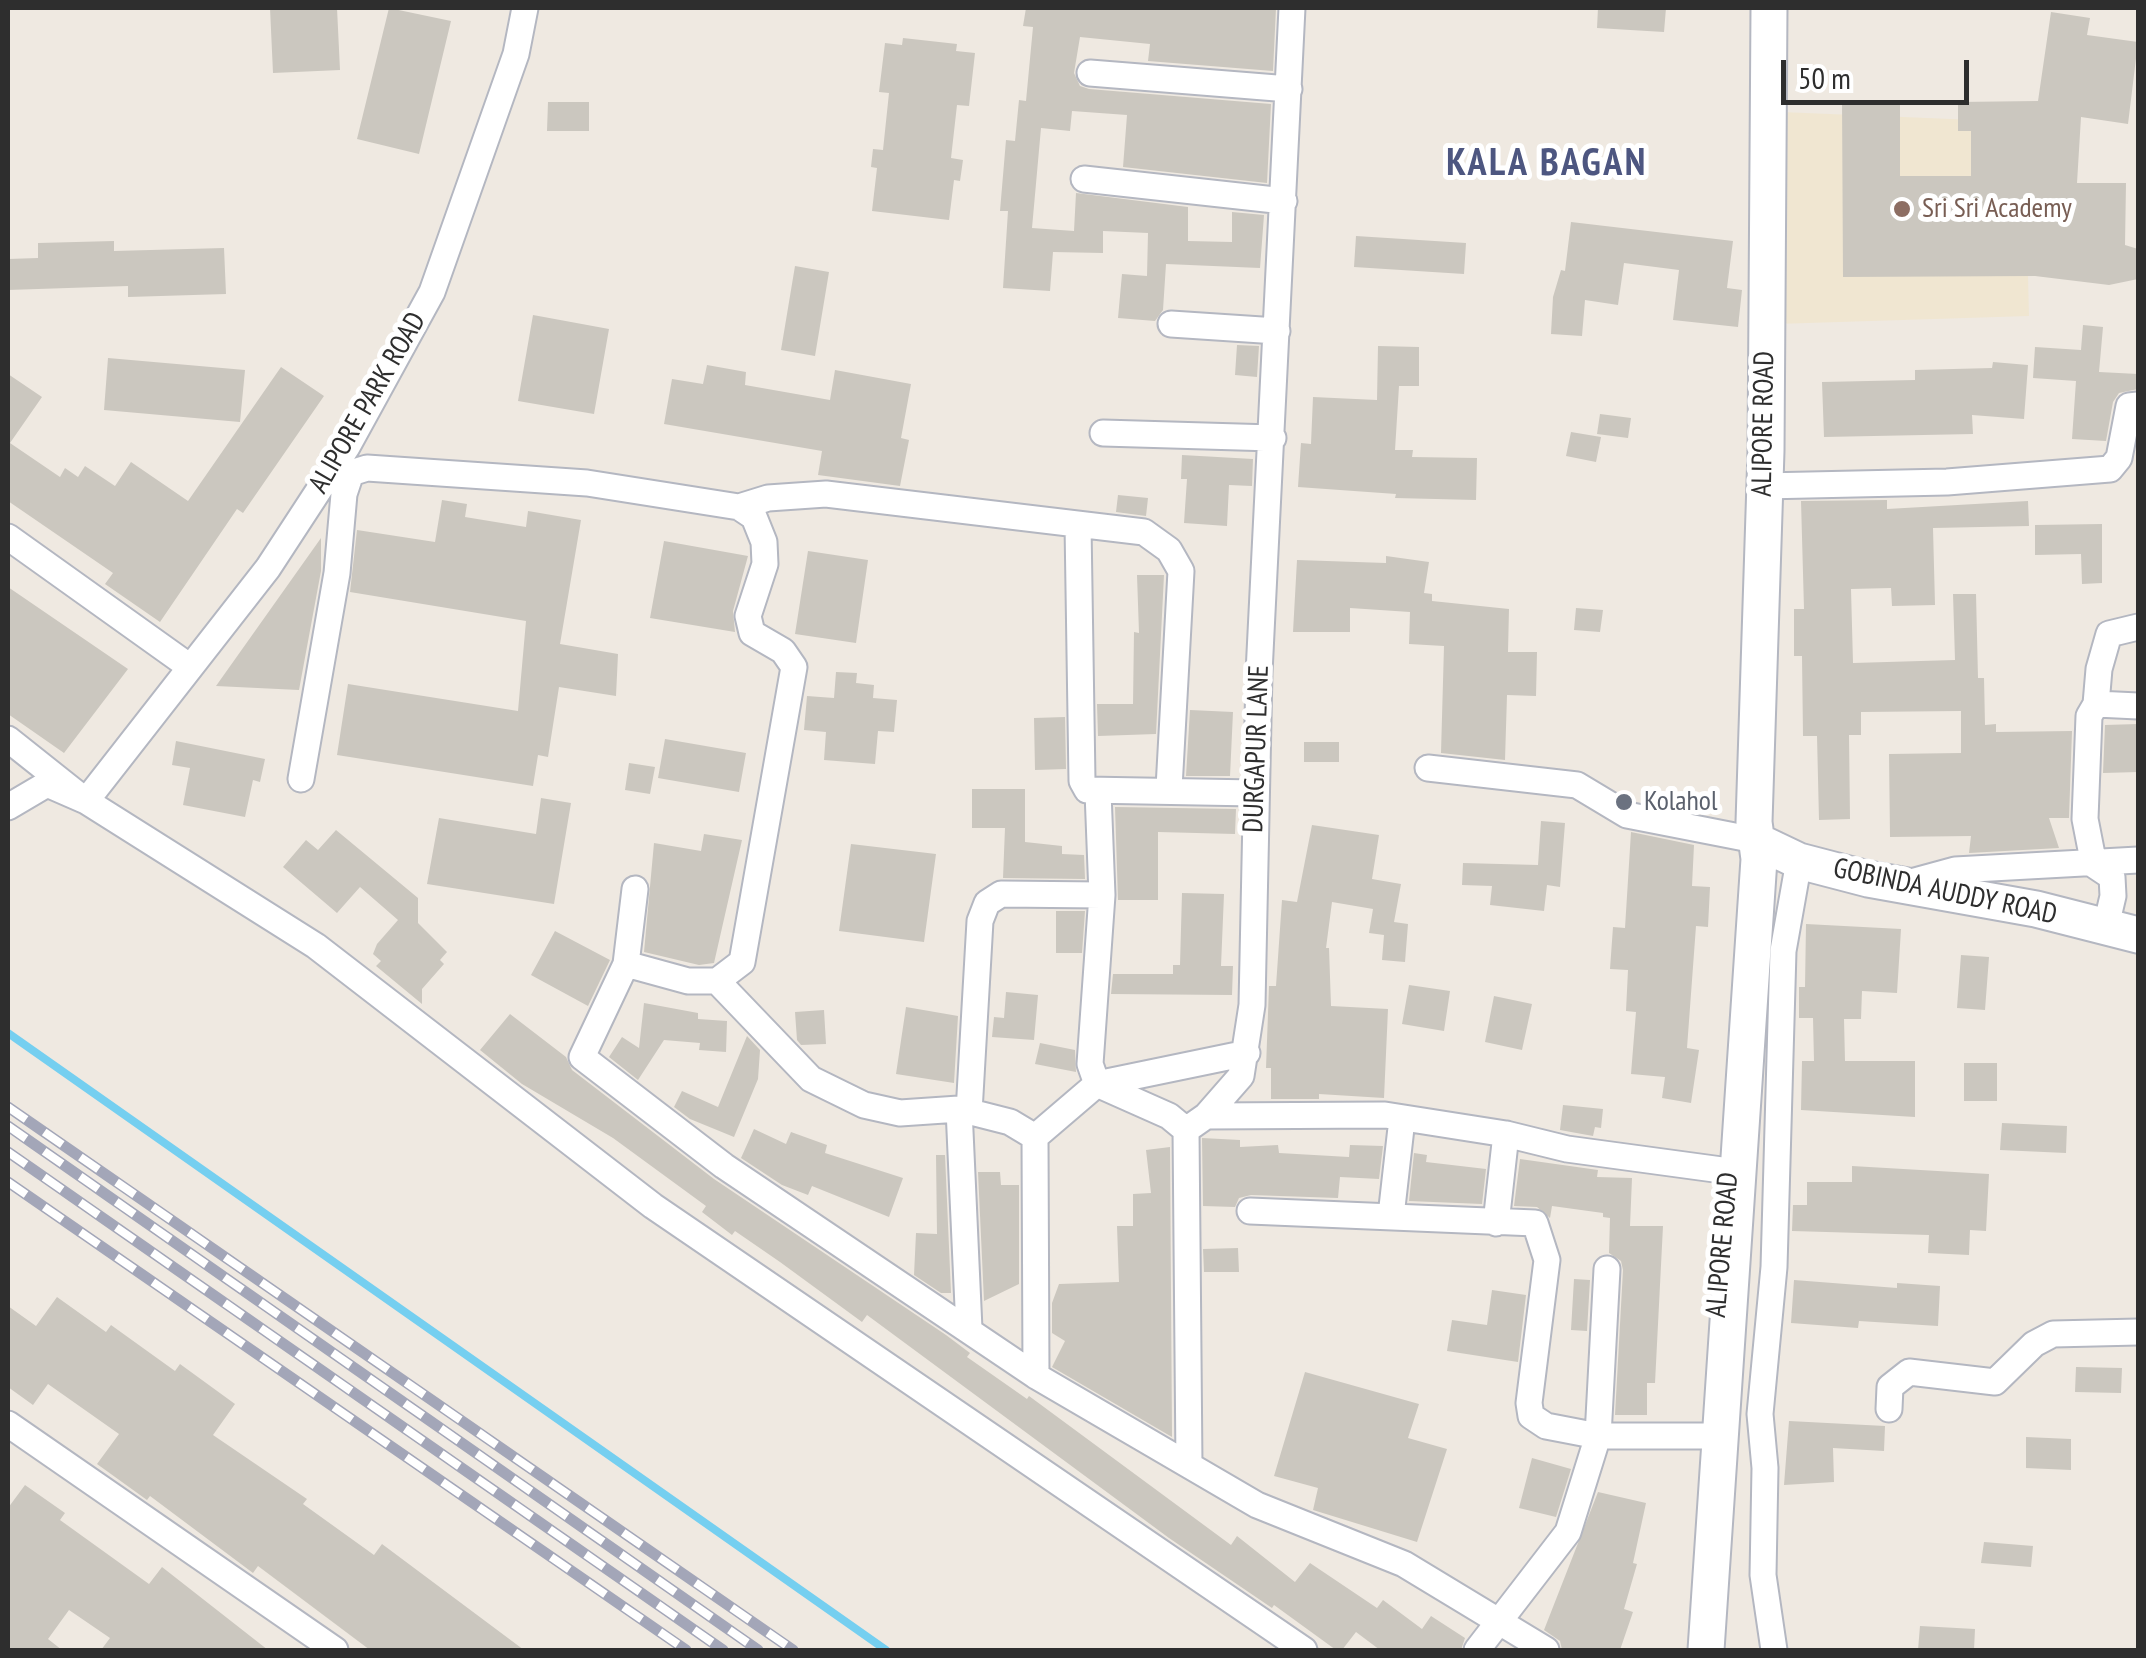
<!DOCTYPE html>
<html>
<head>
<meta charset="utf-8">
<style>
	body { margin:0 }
	#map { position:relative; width:2146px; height:1658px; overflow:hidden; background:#efe9e1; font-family:"PT Sans Narrow",sans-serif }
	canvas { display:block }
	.frame { position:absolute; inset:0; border:10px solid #2e2e2e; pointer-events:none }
	.scale { position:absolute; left:1781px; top:60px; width:188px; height:45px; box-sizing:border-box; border:5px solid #2e2e2e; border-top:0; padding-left:12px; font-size:30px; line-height:35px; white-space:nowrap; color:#2e2e2e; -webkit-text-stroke:8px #fff; paint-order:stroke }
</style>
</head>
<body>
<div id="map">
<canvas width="2146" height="1658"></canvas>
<div class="frame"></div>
<div class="scale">50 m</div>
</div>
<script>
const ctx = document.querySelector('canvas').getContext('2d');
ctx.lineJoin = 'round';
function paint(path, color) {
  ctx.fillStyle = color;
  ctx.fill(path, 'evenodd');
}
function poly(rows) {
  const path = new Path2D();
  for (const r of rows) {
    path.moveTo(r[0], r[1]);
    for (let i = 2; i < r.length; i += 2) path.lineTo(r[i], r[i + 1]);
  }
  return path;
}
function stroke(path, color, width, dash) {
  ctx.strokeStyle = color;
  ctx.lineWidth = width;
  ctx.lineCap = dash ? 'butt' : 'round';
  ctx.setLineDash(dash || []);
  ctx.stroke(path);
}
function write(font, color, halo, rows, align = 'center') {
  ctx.font = font + ' "PT Sans Narrow",sans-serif';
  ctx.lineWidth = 10;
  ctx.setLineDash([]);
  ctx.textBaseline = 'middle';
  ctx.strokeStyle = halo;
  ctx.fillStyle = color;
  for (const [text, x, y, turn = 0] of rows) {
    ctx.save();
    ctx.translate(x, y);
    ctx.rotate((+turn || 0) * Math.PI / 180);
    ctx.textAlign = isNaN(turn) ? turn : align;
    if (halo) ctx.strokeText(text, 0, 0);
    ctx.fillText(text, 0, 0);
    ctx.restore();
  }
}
const education = poly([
	[1781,112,2024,122,2029,316,1776,324]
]);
const stream = poly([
	[8,1033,886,1650]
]);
const building = poly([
	[270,8,337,8,340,70,273,73],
	[389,8,451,21,419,154,357,139],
	[1026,8,1276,8,1273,71,1148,61,1150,44,1080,37,1074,73,1080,86,1089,89,1271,104,1267,183,1123,167,1127,115,1072,111,1070,131,1041,128,1032,228,1074,231,1076,193,1188,207,1188,241,1232,242,1232,212,1264,215,1260,268,1166,264,1163,310,1155,321,1118,318,1122,274,1147,276,1148,233,1103,231,1103,253,1053,252,1050,291,1003,288,1008,211,1000,211,1006,140,1015,141,1019,100,1026,101,1033,27,1023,26],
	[1598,8,1666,8,1664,32,1597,28],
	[2051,12,2090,18,2087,35,2138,42,2128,124,2081,117,2077,183,2126,183,2125,245,2138,249,2138,279,2109,285,2035,276,1843,277,1842,100,1900,100,1900,176,1971,176,1971,131,1958,131,1958,102,2038,101],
	[903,38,957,44,956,51,975,53,969,106,957,105,951,158,963,160,960,181,954,180,949,220,872,211,877,168,871,167,873,149,883,150,889,93,879,92,885,43,902,45],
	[548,102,589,102,589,131,547,131],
	[1571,222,1733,241,1727,288,1742,290,1738,327,1673,320,1679,270,1624,263,1618,305,1585,300,1582,336,1551,334,1553,297,1561,270,1565,271],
	[1356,236,1466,243,1464,274,1354,267],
	[114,241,114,251,224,248,226,294,128,297,128,286,8,290,8,259,38,258,38,243],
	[795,266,829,272,815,356,781,350],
	[533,315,609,329,594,414,518,401],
	[2083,325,2103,327,2099,372,2138,374,2138,389,2119,393,2113,402,2106,441,2072,439,2076,381,2033,378,2035,347,2081,350],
	[1237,345,1259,346,1257,377,1235,375],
	[1378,346,1419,347,1419,386,1399,386,1395,450,1413,450,1412,457,1477,458,1476,500,1395,498,1396,494,1298,487,1301,443,1311,444,1313,397,1377,400],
	[108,358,245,370,240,422,104,410],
	[1993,362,2028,365,2024,419,1972,415,1973,434,1824,437,1822,382,1915,380,1915,370,1992,368],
	[707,365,746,372,745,385,830,400,835,370,911,384,901,438,909,440,900,486,818,475,822,451,664,424,672,379,703,384],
	[281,367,324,396,243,513,237,509,160,622,105,584,113,573,8,501,8,374,42,397,10,443,60,477,65,468,78,477,85,466,115,486,131,462,188,501],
	[1600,414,1631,418,1628,438,1597,434],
	[1571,432,1601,437,1596,462,1566,456],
	[1182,455,1253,459,1252,486,1229,485,1227,526,1184,523,1187,479,1181,479],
	[1118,495,1148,498,1146,516,1116,512],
	[442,500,467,504,465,517,526,527,528,511,581,520,560,644,618,654,616,696,559,687,548,757,538,755,533,786,337,755,348,684,518,711,526,621,350,592,357,530,435,542],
	[1887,500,1887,509,2028,501,2029,526,1933,528,1935,605,1892,606,1891,588,1851,589,1853,663,1955,660,1953,594,1976,594,1978,678,1984,678,1985,725,1996,724,1996,732,2072,731,2069,818,2049,818,2059,848,1969,853,1971,836,1890,837,1889,754,1961,753,1961,711,1861,712,1861,735,1849,735,1850,819,1819,820,1817,736,1803,736,1802,656,1794,656,1794,609,1804,609,1801,501],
	[2102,524,2102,583,2082,584,2081,554,2035,555,2035,525],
	[321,538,321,571,299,690,216,686],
	[664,541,748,556,733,611,735,632,650,618],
	[808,551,868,560,856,643,795,634],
	[1386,556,1429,562,1424,593,1432,594,1432,601,1509,609,1508,652,1537,652,1536,696,1507,695,1505,760,1441,753,1444,646,1409,644,1410,612,1350,608,1350,632,1293,632,1297,560,1386,563],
	[1137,575,1164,575,1156,734,1098,736,1097,704,1133,704,1134,632,1139,633],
	[8,587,128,669,64,753,8,714],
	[1576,608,1603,610,1600,632,1574,630],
	[836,672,857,673,856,683,874,685,873,698,897,700,894,732,878,731,875,764,824,760,826,732,804,730,807,696,834,698],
	[1190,710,1233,712,1230,776,1186,776],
	[1065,717,1066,769,1035,770,1034,718],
	[2138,724,2138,772,2103,773,2105,725],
	[665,739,746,753,739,792,658,778],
	[176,741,265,759,260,782,253,780,245,817,183,805,190,768,172,765],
	[1304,742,1339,742,1339,762,1304,762],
	[629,763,655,767,650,794,625,790],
	[972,789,1025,789,1025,842,1062,846,1062,854,1084,855,1085,879,1003,878,1005,828,972,828],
	[541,798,571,803,554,904,427,884,439,818,536,834],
	[1115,807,1236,809,1235,834,1158,832,1158,900,1118,900],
	[1541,821,1565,823,1560,887,1547,885,1544,911,1490,905,1492,886,1462,885,1463,863,1538,865],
	[1312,825,1379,835,1372,879,1401,884,1394,922,1408,924,1405,962,1382,960,1384,935,1369,933,1373,909,1332,902,1326,948,1329,948,1331,1006,1388,1009,1384,1098,1319,1094,1319,1099,1271,1099,1271,1068,1266,1068,1269,986,1276,986,1282,900,1297,902],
	[336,830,418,898,418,923,447,952,440,960,444,964,422,989,422,1004,376,966,381,961,373,954,377,944,398,920,360,887,337,913,283,867,306,840,318,850],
	[1631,832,1694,845,1692,886,1710,887,1708,927,1696,926,1687,1048,1699,1050,1691,1103,1662,1098,1665,1077,1631,1074,1636,1012,1626,1011,1628,970,1610,969,1613,927,1625,928],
	[704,834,742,840,714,963,699,965,644,952,654,843,701,851],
	[851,844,936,854,924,942,839,931],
	[1182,893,1224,894,1221,966,1233,966,1232,995,1111,994,1113,974,1173,974,1173,965,1180,965],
	[1056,911,1085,911,1082,953,1056,953],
	[1806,924,1901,929,1897,993,1862,991,1861,1019,1844,1019,1845,1061,1915,1061,1915,1117,1801,1110,1802,1061,1814,1061,1813,1018,1799,1018,1799,987,1805,987],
	[555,931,610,960,588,1006,531,975],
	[1961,955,1989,957,1985,1010,1957,1008],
	[1409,985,1450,991,1444,1031,1402,1024],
	[1006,992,1038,995,1034,1040,992,1037,994,1017,1004,1018],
	[1494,996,1532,1004,1522,1050,1485,1042],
	[644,1003,698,1013,698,1019,727,1021,726,1052,699,1050,700,1043,664,1040,638,1080,609,1057,622,1037,639,1048],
	[906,1007,958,1016,954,1083,896,1074],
	[824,1010,826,1044,801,1045,797,1040,795,1012],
	[510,1014,566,1057,572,1070,714,1179,946,1335,970,1353,967,1357,1027,1399,1029,1396,1231,1545,1237,1536,1295,1582,1310,1563,1377,1608,1383,1600,1422,1629,1431,1616,1465,1638,1461,1650,1380,1650,1356,1632,1342,1650,1336,1650,1274,1605,1272,1608,1169,1538,867,1315,862,1322,780,1262,735,1231,732,1235,702,1212,706,1206,613,1138,522,1084,480,1050],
	[747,1036,760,1050,758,1079,734,1137,690,1119,674,1107,682,1091,718,1107],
	[1040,1043,1075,1050,1076,1072,1035,1064],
	[1964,1063,1997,1063,1997,1101,1964,1101],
	[1563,1105,1603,1109,1601,1128,1595,1127,1593,1136,1560,1130],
	[2002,1123,2067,1126,2066,1153,2000,1150],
	[754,1129,786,1144,791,1132,827,1145,825,1153,903,1178,889,1217,812,1186,808,1195,782,1185,741,1158],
	[1202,1138,1240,1140,1240,1147,1278,1145,1279,1153,1349,1157,1350,1145,1383,1146,1379,1179,1340,1177,1338,1198,1251,1195,1239,1198,1235,1207,1203,1206],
	[1170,1147,1172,1437,1052,1367,1065,1341,1052,1333,1052,1303,1059,1284,1119,1282,1117,1226,1133,1226,1133,1194,1151,1193,1146,1150],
	[1414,1153,1427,1155,1426,1162,1486,1169,1482,1204,1409,1201],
	[936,1155,945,1155,951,1293,941,1293,914,1275,916,1233,937,1234],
	[1520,1159,1598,1170,1597,1177,1632,1178,1630,1226,1663,1226,1655,1383,1647,1383,1647,1415,1615,1415,1623,1270,1621,1261,1609,1253,1610,1218,1603,1217,1603,1213,1552,1206,1550,1218,1537,1207,1514,1206],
	[1852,1166,1989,1174,1986,1231,1970,1230,1969,1255,1928,1253,1929,1235,1792,1231,1793,1205,1807,1205,1807,1182,1852,1182],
	[978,1172,1000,1172,1001,1185,1019,1185,1019,1284,984,1301],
	[1238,1248,1239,1272,1204,1272,1203,1249],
	[1574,1279,1590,1280,1587,1331,1571,1330],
	[1794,1280,1897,1288,1897,1283,1940,1286,1938,1326,1859,1321,1858,1328,1791,1323],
	[1492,1290,1526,1295,1518,1362,1447,1351,1452,1320,1487,1325],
	[57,1297,106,1332,111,1325,175,1371,180,1364,235,1404,213,1435,307,1499,303,1504,374,1555,382,1544,524,1650,370,1650,258,1566,253,1573,150,1496,147,1500,97,1464,119,1434,48,1384,33,1405,8,1387,8,1306,36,1326],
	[2076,1367,2122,1368,2121,1393,2075,1392],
	[1305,1372,1419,1404,1408,1438,1447,1449,1417,1542,1313,1510,1318,1488,1274,1476],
	[1789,1421,1885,1426,1884,1451,1833,1448,1834,1482,1784,1485],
	[2026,1437,2071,1439,2071,1470,2026,1468],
	[1532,1458,1571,1469,1556,1517,1519,1508],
	[25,1485,65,1513,60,1520,149,1584,162,1567,268,1650,101,1650,110,1638,69,1610,48,1639,62,1650,8,1650,8,1508],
	[1598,1492,1646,1503,1633,1563,1637,1564,1624,1609,1633,1612,1620,1650,1562,1650,1560,1641,1544,1630],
	[1984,1542,2033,1546,2031,1567,1981,1563],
	[1920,1626,1975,1629,1974,1650,1918,1650]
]);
const street = poly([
	[1090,73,1289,89],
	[1084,179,1284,201],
	[1171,324,1277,331],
	[1103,433,1273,438],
	[1763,486,1947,482,2110,469,2119,458,2129,406,2138,405],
	[739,507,768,498,826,494,1144,532,1169,550,1181,571,1169,788],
	[1078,525,1082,781,1087,790,1255,793],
	[8,537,190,667],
	[2096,704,2138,706],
	[8,739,86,801,316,946,653,1206,1304,1650],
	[1428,768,1577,785,1627,815,1755,840],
	[301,779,337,573,344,494,351,473,367,468,587,483,739,507,754,517,764,542,765,564,748,616,752,633,783,651,794,667,742,962,717,981,688,981,626,964,635,889],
	[1098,792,1102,895,1090,1064,1097,1084,1169,1116,1186,1130],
	[8,807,47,784,86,801,268,568,347,447,432,292,516,54,525,8],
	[1911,882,1955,870,2138,860],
	[2106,926,2113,896,2112,877,2094,865,2085,819,2089,716,2096,704,2099,669,2109,634,2138,627],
	[626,964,582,1057,724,1166,1036,1376,1257,1505,1404,1564,1546,1650],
	[717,981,811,1079,864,1105,900,1113,959,1109,1010,1122,1035,1137,1036,1376],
	[959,1109,969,1329],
	[969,1112,980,921,987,903,1001,894,1102,895],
	[1206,1116,1385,1115,1506,1134,1567,1149,1729,1171],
	[1035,1137,1097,1084,1247,1053],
	[1250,1211,1535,1223,1547,1260,1529,1403,1531,1416,1546,1426,1598,1436,1708,1436],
	[1391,1216,1402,1119],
	[1496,1223,1506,1134],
	[1889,1409,1890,1387,1909,1372,1995,1382,2034,1344,2053,1334,2138,1332],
	[8,1424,335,1650],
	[1189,1465,1186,1130,1206,1116,1241,1076,1252,1005,1259,673,1292,8],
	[1477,1650,1568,1532,1598,1436,1607,1269],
	[1774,1650,1763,1575,1765,1468,1760,1414,1774,1267,1783,951,1799,861]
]);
const secondary = poly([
	[1755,840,1799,861,1868,879,2036,909,2138,935],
	[1706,1650,1759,859,1754,822,1766,451,1769,8]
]);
const rail = poly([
	[8,1107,793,1650],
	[8,1126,758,1650],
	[8,1152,723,1650],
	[8,1182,686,1650]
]);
const markers = [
	[1902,209,10,"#8d6e63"],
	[1624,802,10,"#6b7280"]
];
const educationNames = [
	["Sri Sri Academy",1922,209]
];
const streetNames = [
	["ALIPORE PARK ROAD",368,403,-60],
	["ALIPORE ROAD",1764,424,-89],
	["DURGAPUR LANE",1257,749,-88],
	["GOBINDA AUDDY ROAD",1945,892,12],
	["ALIPORE ROAD",1723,1245,-85]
];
const worshipNames = [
	["Kolahol",1644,802]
];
const districtNames = [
	["KALA BAGAN",1547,164]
];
paint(education, '#f0e6d1');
stroke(stream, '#75cff0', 8);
paint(building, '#cbc7bf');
stroke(street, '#b4b7c1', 29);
stroke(secondary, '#b4b7c1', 39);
stroke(street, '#fff', 25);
stroke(secondary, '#fff', 35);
stroke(rail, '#a3a6b8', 11);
stroke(rail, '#fff', 8, [22]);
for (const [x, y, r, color] of markers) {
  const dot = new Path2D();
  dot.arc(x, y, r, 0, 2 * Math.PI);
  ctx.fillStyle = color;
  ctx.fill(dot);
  stroke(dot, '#fff', 4);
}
write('28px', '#785e54', '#fff', educationNames, 'left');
write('28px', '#2e2e2e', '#fff', streetNames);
write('28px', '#5b616d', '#fff', worshipNames, 'left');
ctx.letterSpacing = '2.5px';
write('bold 38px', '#4d5680', '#fff', districtNames);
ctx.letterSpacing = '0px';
</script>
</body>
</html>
